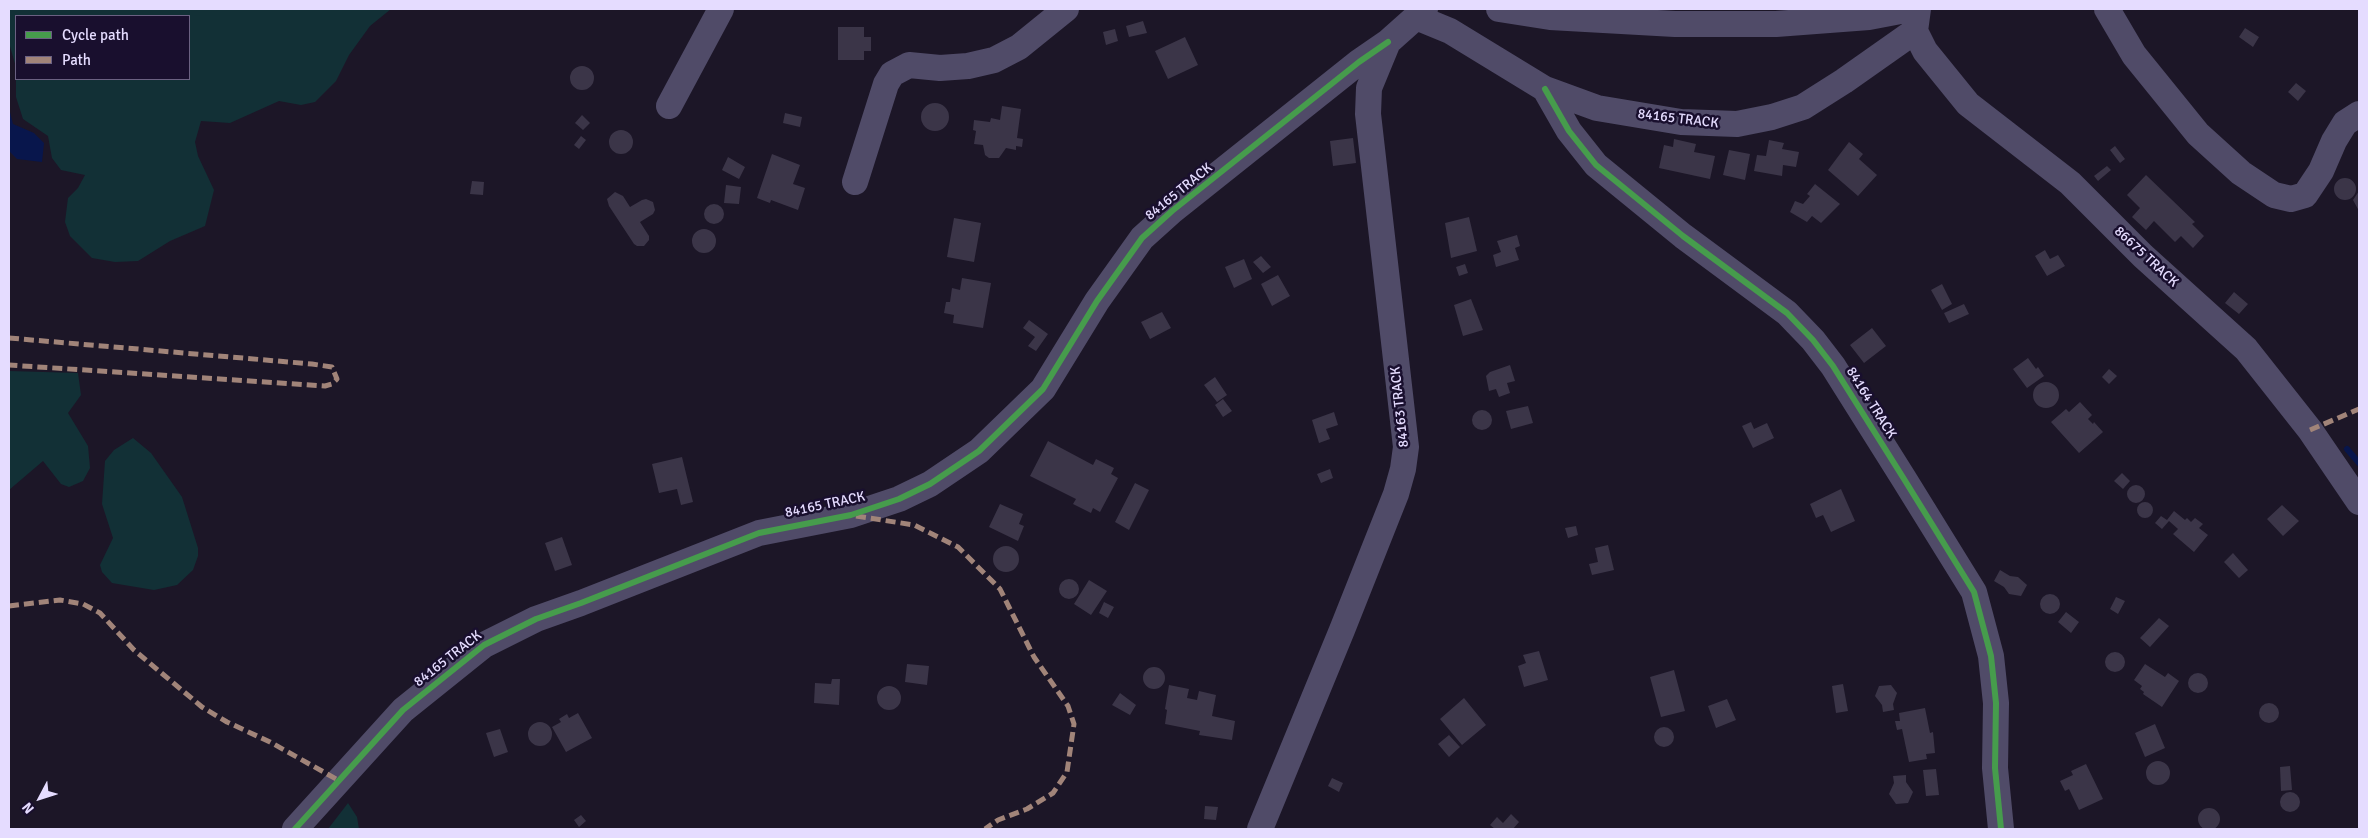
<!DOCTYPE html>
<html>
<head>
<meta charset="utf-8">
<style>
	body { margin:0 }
	#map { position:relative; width:2368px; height:838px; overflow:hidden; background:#1c1627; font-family:Signika,sans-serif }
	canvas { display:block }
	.frame { position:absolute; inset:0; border:10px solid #e5dcff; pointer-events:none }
	.legend { position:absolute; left:15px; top:15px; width:175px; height:65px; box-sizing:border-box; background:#190f2e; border:1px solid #6b6182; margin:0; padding:6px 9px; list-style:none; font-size:15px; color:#e5dcff }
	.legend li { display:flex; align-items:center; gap:10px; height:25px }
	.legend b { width:25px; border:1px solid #6b6182 }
	.north { position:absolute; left:15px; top:773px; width:50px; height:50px; -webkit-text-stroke:4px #190f2e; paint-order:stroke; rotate:230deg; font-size:14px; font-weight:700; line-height:20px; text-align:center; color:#e5dcff }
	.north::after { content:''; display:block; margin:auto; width:18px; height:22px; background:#e5dcff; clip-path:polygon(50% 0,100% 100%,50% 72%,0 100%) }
</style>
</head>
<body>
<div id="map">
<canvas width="2368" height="838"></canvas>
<div class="frame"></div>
<ul class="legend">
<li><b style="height:6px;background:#469c4c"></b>Cycle path</li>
<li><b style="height:6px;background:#a18479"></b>Path</li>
</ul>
<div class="north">N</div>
</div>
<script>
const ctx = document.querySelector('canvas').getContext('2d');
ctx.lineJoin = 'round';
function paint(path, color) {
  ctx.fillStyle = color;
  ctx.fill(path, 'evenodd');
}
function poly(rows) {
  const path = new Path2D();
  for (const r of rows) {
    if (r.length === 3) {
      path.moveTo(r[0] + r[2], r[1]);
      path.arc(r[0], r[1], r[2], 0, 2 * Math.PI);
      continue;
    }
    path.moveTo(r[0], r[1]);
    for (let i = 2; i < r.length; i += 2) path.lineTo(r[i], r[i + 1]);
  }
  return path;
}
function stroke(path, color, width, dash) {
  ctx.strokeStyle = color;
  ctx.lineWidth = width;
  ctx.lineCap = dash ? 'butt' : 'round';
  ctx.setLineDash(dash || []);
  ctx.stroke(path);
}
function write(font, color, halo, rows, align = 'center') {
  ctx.font = font + ' Signika,sans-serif';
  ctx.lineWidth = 5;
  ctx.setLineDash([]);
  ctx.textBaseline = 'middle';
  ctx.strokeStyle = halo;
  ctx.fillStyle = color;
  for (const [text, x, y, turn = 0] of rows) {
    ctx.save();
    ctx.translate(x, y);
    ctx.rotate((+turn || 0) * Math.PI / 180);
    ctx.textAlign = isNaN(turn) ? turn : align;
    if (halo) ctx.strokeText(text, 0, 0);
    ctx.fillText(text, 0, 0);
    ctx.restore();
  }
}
const green = poly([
	[9,9,391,9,370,26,349,55,336,81,315,102,301,105,279,101,230,123,201,121,195,142,198,156,214,190,205,226,170,241,138,261,115,262,92,258,70,236,65,222,68,198,78,188,85,175,61,170,52,158,48,136,23,119,16,97,16,67,9,43],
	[16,16,189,16,189,79,16,79],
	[9,371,78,373,81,395,68,413,88,446,90,468,83,481,69,487,61,484,43,461,9,490],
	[133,438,151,453,182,497,198,548,198,556,193,570,177,585,154,590,112,583,102,572,100,565,113,538,102,504,105,461,114,450],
	[348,803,357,817,359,829,328,829]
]);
const water = poly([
	[9,108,13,124,34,133,44,143,42,162,17,159,9,151]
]);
const stream = poly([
	[2347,449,2359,463]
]);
const building = poly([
	[1143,21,1147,33,1129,37,1126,26],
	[838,27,864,27,864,37,871,37,871,51,864,51,864,60,838,60],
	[2245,28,2259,37,2253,47,2239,37],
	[1115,29,1118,41,1106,45,1103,32],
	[1185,37,1198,65,1168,79,1155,51],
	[582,78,12],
	[2296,83,2306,91,2298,101,2288,92],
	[935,117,14],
	[1002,106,1021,109,1017,138,1023,139,1022,147,1016,146,1016,150,1006,148,999,158,989,158,985,155,983,145,974,144,976,131,973,130,974,120,990,122,991,118,1000,120],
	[785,113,802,117,800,127,783,123],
	[582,115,590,123,583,130,575,123],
	[621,142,12],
	[581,136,586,140,579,149,574,145],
	[1353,138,1356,163,1333,166,1330,141],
	[1674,139,1696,144,1694,152,1715,156,1710,179,1659,168,1664,145,1673,147],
	[1769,140,1784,143,1782,149,1799,152,1796,167,1783,165,1782,176,1754,171,1757,155,1766,156],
	[1849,142,1863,154,1859,159,1877,175,1858,196,1828,170],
	[2115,146,2125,159,2120,163,2110,150],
	[1729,150,1750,154,1745,180,1723,175],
	[772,154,800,165,793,184,805,188,798,210,771,200,770,203,757,198],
	[728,157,745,167,739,179,722,170],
	[2107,166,2111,170,2098,181,2094,176],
	[2146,175,2195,222,2192,224,2204,236,2193,248,2181,236,2175,242,2154,221,2146,230,2132,217,2140,208,2127,195],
	[2345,189,11],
	[472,181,484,182,483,195,470,194],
	[1815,184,1840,204,1821,223,1812,216,1807,222,1790,212,1795,201,1803,204,1810,196,1807,194],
	[726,185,741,187,739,204,724,203],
	[2359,191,2359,211,2353,200],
	[615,192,623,196,630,207,642,200,646,199,653,202,655,210,653,214,640,222,649,236,649,240,644,246,637,246,634,244,609,206,607,199],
	[714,214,10],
	[1469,217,1477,251,1451,258,1445,223],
	[954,218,981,223,974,262,947,257],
	[704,241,12],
	[1517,235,1520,246,1515,248,1519,260,1496,267,1493,255,1501,252,1497,241],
	[2045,250,2050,259,2058,255,2065,266,2047,276,2035,256],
	[1261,256,1271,267,1263,273,1253,262],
	[1244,259,1252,279,1234,288,1225,267],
	[1465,264,1468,273,1459,276,1456,267],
	[1278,275,1290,296,1272,306,1261,284],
	[962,278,991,283,983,328,953,323,954,315,944,313,946,302,950,302,952,288,960,290],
	[1942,284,1952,304,1942,310,1931,290],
	[2234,292,2248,304,2239,314,2225,303],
	[1471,299,1483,330,1463,336,1454,305],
	[1964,304,1969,314,1949,323,1944,313],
	[1162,312,1171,328,1150,339,1141,322],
	[1029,320,1048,334,1036,351,1028,346,1035,337,1023,328],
	[1872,328,1886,346,1864,363,1850,345],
	[2028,358,2036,369,2038,367,2044,376,2027,388,2013,369],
	[1510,365,1515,381,1507,383,1510,393,1499,397,1496,389,1489,391,1486,376,1490,372],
	[2109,369,2117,376,2109,384,2102,377],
	[1215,377,1227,395,1217,402,1204,385],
	[2046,395,13],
	[1223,399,1232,411,1223,417,1215,405],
	[2080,402,2092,415,2088,419,2093,424,2094,422,2103,432,2079,453,2051,422,2066,409,2069,412],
	[1528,406,1533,423,1511,429,1506,411],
	[1482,420,10],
	[1334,412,1338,425,1326,429,1330,439,1319,443,1312,420],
	[1751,422,1754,429,1767,423,1774,438,1753,448,1742,426],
	[1048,441,1093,465,1096,459,1114,468,1111,474,1118,478,1100,512,1093,508,1091,513,1073,504,1076,499,1030,476],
	[682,457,693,502,681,505,677,489,659,493,652,464],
	[1330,469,1333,478,1321,483,1317,474],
	[2122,473,2130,481,2123,489,2114,481],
	[1135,483,1149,490,1129,530,1115,522],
	[2136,494,9],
	[1841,489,1855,521,1831,532,1823,515,1816,518,1810,504],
	[2145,510,8],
	[1000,504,1023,514,1019,524,1024,526,1018,541,989,527],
	[2282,505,2299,521,2283,536,2267,519],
	[2174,511,2185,520,2187,518,2191,522,2195,518,2203,524,2199,528,2208,535,2194,552,2173,534,2178,529,2169,521,2162,529,2155,523,2161,516,2167,520],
	[1576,526,1578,535,1568,538,1565,528],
	[562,537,572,565,555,571,545,543],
	[1608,545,1614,570,1592,575,1589,564,1598,562,1595,548],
	[1006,559,13],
	[2233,553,2248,570,2239,578,2224,562],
	[2000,570,2010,576,2018,577,2027,585,2021,596,2009,594,2004,587,1994,581],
	[1069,589,10],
	[1089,580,1107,591,1091,615,1074,604],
	[2050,604,10],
	[2116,597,2125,601,2118,614,2110,609],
	[1104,602,1114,607,1108,618,1099,613],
	[2066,612,2079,622,2071,633,2058,622],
	[2159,618,2169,626,2150,647,2140,638],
	[1539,651,1548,680,1524,687,1518,666,1526,663,1523,655],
	[2115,662,10],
	[907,664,929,666,927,685,905,682],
	[2145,664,2165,677,2168,673,2179,681,2162,707,2143,694,2144,692,2140,689,2142,686,2134,680],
	[1154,678,11],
	[1674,670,1685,711,1661,717,1650,677],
	[2198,683,10],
	[832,679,840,679,839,705,814,703,815,683,831,684],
	[1843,684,1848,711,1836,713,1832,686],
	[1169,685,1189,689,1187,698,1197,700,1199,691,1216,695,1212,716,1235,721,1232,740,1199,735,1200,731,1165,724,1167,710,1165,709],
	[1891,685,1897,693,1893,704,1894,710,1883,712,1882,705,1875,696,1879,686],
	[889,698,12],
	[1120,693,1136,705,1130,715,1112,705],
	[1464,698,1486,725,1462,745,1440,719],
	[1727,699,1736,720,1716,728,1708,706],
	[2269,713,10],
	[1925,708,1930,733,1933,732,1935,753,1926,754,1927,759,1909,762,1902,729,1897,730,1895,721,1900,721,1899,713],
	[578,713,592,738,566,752,552,727,561,722,559,719,567,714,569,718],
	[540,734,12],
	[2155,724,2165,748,2145,757,2135,733],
	[1664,737,10],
	[500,729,508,752,494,757,486,733],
	[1449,735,1460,747,1449,757,1438,744],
	[2158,773,12],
	[2086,764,2103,799,2079,810,2069,789,2065,791,2060,781,2073,775,2071,771],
	[2290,766,2292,790,2281,791,2280,767],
	[1936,769,1939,795,1926,796,1923,770],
	[1906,775,1906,782,1913,792,1908,803,1896,804,1889,794,1894,783,1893,776],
	[1332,778,1343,783,1339,792,1328,786],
	[2290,802,10],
	[1205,806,1218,807,1216,820,1204,819],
	[2209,819,11],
	[1511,814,1519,822,1513,829,1495,829,1490,825,1497,817,1503,823],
	[581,815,586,821,579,827,574,820]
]);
const minor = poly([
	[1499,9,1550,17,1675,24,1776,24,1869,17,1911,9],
	[2107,9,2134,55,2198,134,2241,173,2274,195,2291,199,2305,195,2321,171,2334,141,2345,123,2359,114],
	[1416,17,1450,31,1545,89,1597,108,1681,122,1737,124,1772,117,1803,107,1844,81,1915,31,1918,9],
	[1915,31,1925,51,1968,104,2070,183,2143,256,2246,349,2310,430,2359,502],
	[1545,89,1569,131,1596,165,1683,236,1787,313,1813,340,1833,366,1904,479,1974,592,1991,656,1996,703,1995,768,2001,829],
	[669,106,721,9],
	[855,182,886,84,892,74,909,65,940,68,968,66,994,60,1019,47,1066,9],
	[295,829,403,710,484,645,536,619,581,603,759,533,851,515,899,499,930,484,979,451,1043,389,1097,301,1142,238,1172,211,1359,62,1388,42],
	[1260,829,1342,630,1396,494,1403,469,1406,447,1368,114,1369,88,1388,42,1425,9]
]);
const quiet = poly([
	[9,338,312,364,332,367,337,379,332,384,325,386,9,365],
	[2310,430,2359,409],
	[856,516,914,525,958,547,1000,589,1034,657,1068,706,1074,724,1067,772,1053,793,1027,809,998,820,985,829],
	[9,606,60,600,83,604,100,613,134,650,202,707,227,722,270,742,338,780]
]);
const cycleway = poly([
	[1545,89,1569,131,1596,165,1683,236,1787,313,1813,340,1833,366,1904,479,1974,592,1991,656,1996,703,1995,768,2001,829],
	[295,829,403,710,484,645,536,619,581,603,759,533,851,515,899,499,930,484,979,451,1043,389,1097,301,1142,238,1172,211,1359,62,1388,42]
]);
const streetNames = [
	["84165 TRACK",1678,119,7],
	["84165 TRACK",1179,192,-39],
	["86675 TRACK",2146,257,43],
	["84164 TRACK",1871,403,58],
	["84163 TRACK",1400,407,-96],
	["84165 TRACK",825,505,-12],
	["84165 TRACK",448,659,-38]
];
paint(green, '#123036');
paint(water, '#08164c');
stroke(stream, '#08164c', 6);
paint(building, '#3b3548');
stroke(minor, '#504b68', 26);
stroke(quiet, '#a18479', 5, [10, 5]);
stroke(cycleway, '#469c4c', 6);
write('14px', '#e5dcff', '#190f2e', streetNames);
</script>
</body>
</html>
